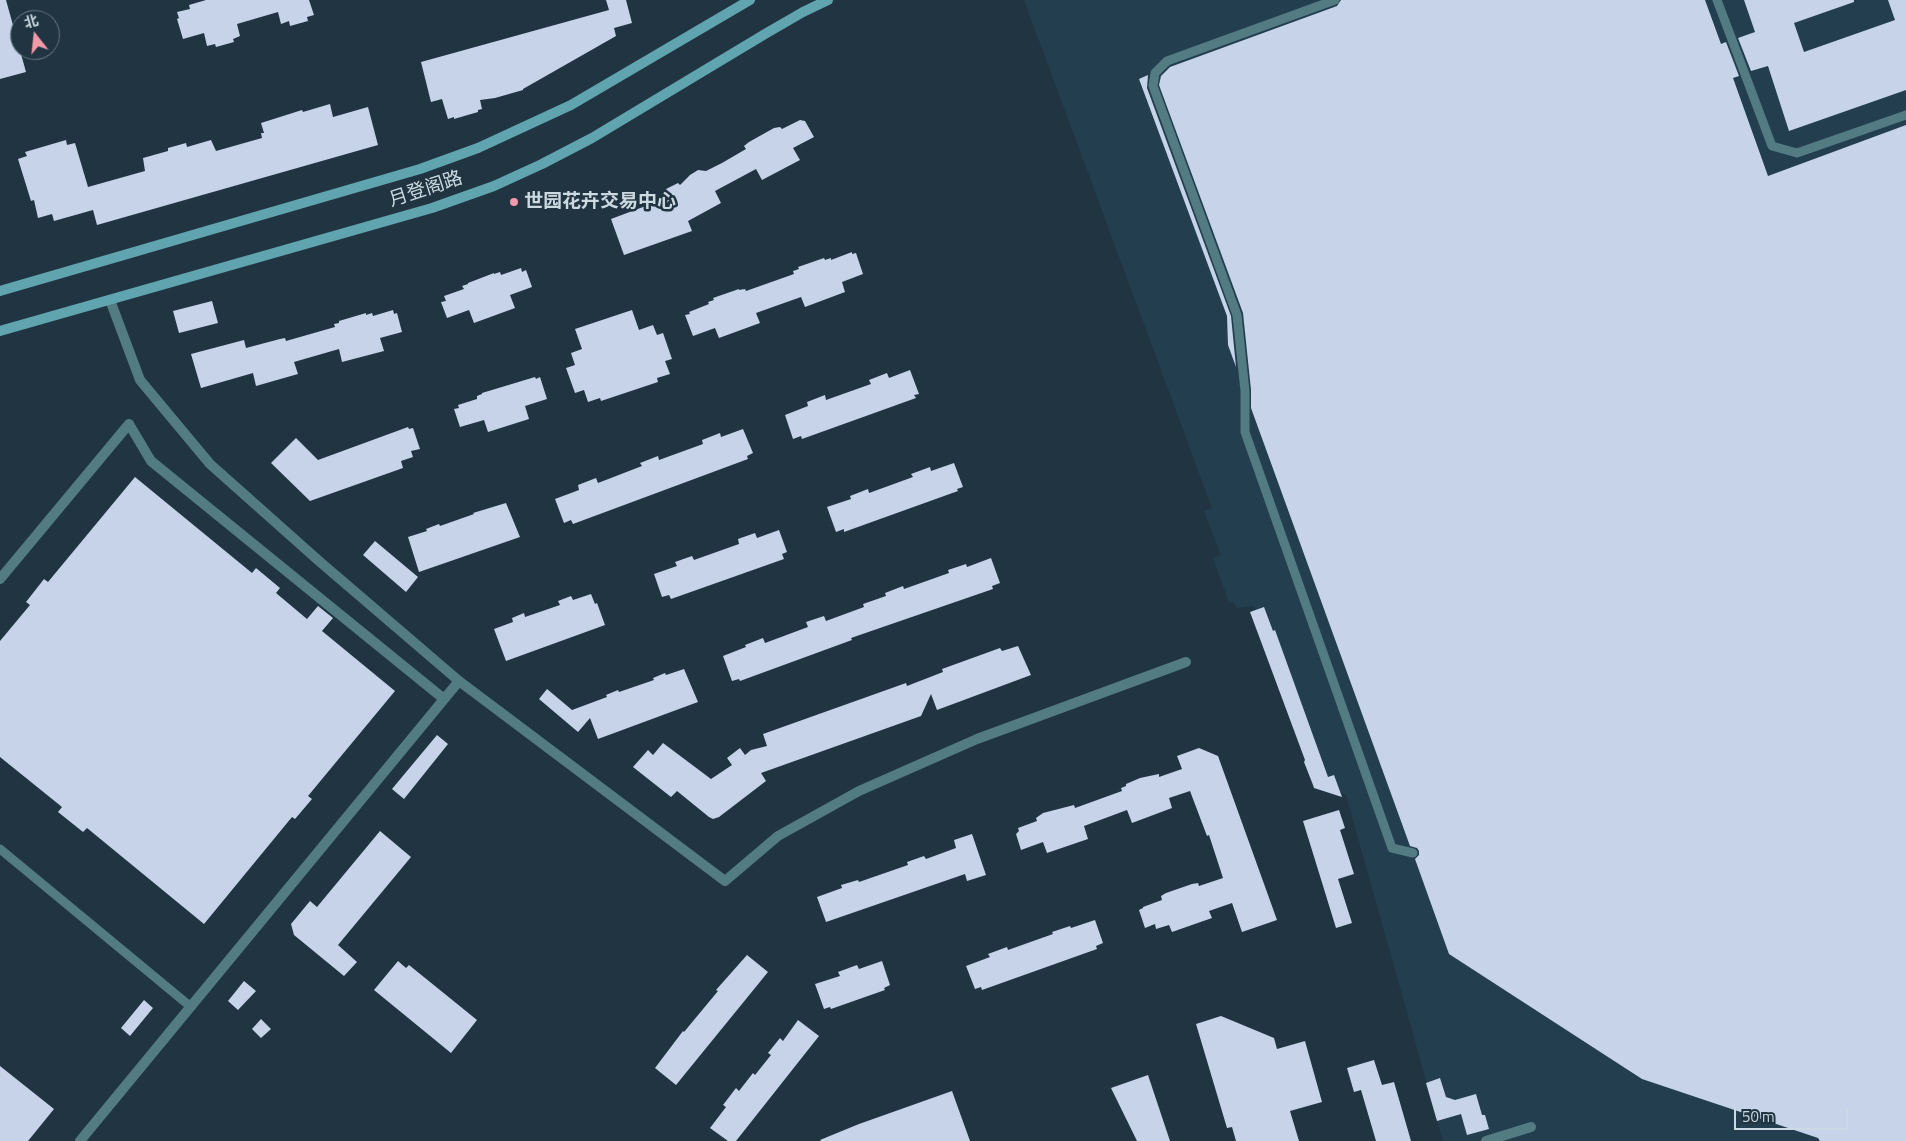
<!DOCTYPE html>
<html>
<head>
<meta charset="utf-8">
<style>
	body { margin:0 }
	#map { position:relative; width:1906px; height:1141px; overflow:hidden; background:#203541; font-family:"Titillium Web","Noto Sans SC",sans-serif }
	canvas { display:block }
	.north { position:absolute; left:10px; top:10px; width:50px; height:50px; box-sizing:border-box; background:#203541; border:1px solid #657781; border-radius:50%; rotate:344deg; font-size:14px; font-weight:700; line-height:20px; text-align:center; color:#ccd9e1 }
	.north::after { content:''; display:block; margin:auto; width:18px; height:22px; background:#f39aaa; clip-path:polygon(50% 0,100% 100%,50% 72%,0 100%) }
	.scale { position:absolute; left:1734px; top:1108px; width:114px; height:22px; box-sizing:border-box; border:2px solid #ccd9e1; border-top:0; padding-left:6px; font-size:15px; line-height:18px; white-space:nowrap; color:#ccd9e1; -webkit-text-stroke:4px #203541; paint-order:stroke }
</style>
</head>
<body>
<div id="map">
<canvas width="1906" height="1141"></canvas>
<div class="north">北</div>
<div class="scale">50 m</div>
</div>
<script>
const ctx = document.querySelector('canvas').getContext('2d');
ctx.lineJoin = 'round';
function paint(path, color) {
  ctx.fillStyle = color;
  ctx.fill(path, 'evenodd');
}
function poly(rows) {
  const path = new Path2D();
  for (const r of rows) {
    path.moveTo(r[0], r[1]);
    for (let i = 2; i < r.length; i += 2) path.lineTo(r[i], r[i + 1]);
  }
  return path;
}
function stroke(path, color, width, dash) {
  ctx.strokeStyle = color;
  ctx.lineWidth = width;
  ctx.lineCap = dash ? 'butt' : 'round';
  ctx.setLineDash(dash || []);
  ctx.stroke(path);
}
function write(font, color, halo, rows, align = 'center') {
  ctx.font = font + ' "Titillium Web","Noto Sans SC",sans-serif';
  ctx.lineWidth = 5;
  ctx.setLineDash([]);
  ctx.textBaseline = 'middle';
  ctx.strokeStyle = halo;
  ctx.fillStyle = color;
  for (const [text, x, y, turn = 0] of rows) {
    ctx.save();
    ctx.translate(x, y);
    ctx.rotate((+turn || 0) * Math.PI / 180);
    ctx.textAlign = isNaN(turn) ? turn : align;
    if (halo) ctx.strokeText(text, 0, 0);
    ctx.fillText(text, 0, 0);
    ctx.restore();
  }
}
const built = poly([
	[1024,0,1906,0,1906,1141,1443,1141,1346,795,1318,781,1254,606,1237,608,1233,602,1229,603,1213,558,1221,555,1204,511,1212,508]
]);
const building = poly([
	[0,0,6,0,26,72,0,79],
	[206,0,309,0,314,15,307,17,308,21,290,26,289,21,281,24,278,12,237,24,240,36,233,39,234,42,216,47,215,44,207,46,204,33,183,39,177,19,179,18,177,12,190,9,189,5],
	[606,0,626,0,632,23,614,28,616,36,523,89,523,90,495,98,480,100,482,109,478,110,478,112,454,119,454,117,448,119,442,99,431,102,421,62,609,10],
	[1341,0,1705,0,1721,44,1726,42,1739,76,1733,78,1768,176,1906,125,1906,1141,1820,1141,1818,1138,1642,1079,1449,954,1415,859,1419,855,1419,851,1417,848,1410,846,1251,408,1251,390,1243,313,1159,85,1161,76,1170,67,1337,6],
	[1744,0,1854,0,1854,2,1794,23,1804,52,1895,20,1888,0,1906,0,1906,90,1789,131,1768,66,1751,71,1738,38,1755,32],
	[1148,75,1147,88,1231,316,1236,367,1228,345,1227,316,1139,79],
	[330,104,333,117,368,107,378,145,97,225,93,210,54,221,52,214,38,218,34,200,31,201,18,159,27,156,25,152,66,140,67,145,75,143,88,187,145,171,143,158,168,151,168,148,186,143,187,147,211,140,216,151,262,138,261,133,264,133,261,123,302,110,303,112],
	[800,120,805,121,814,137,793,148,800,160,762,180,756,169,715,191,721,203,688,221,692,231,624,255,611,219,651,204,651,202,668,192,666,189,678,183,680,185,690,175,698,170,706,171,722,163,746,149,744,146,749,142,774,128,780,127,782,129],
	[852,252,852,254,856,253,863,274,842,282,845,292,805,307,801,297,756,313,760,323,719,338,715,328,693,336,685,315,690,314,689,312,709,304,708,302,714,300,713,298,739,289,739,290,745,289,746,291,794,274,793,271,799,269,798,267,824,258,825,260,831,258,831,260],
	[521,268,522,272,526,270,532,287,510,295,515,308,474,323,469,310,447,318,441,302,446,301,444,296,464,289,462,286,468,284,468,283,494,273,494,274,500,272,501,275],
	[212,301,218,323,179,333,173,311],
	[393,310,394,314,397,313,402,332,380,338,384,351,342,362,339,349,294,362,298,374,256,386,253,373,201,388,191,354,244,340,246,348,280,339,285,338,286,341,335,327,334,324,339,323,339,321,366,313,366,315,372,313,373,316],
	[632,310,639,330,653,325,657,335,663,333,672,359,665,361,670,374,657,378,658,382,601,401,600,398,588,402,584,390,575,393,566,368,575,365,571,353,582,349,575,329],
	[910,370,919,394,914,395,916,398,802,439,801,436,793,439,785,415,808,406,807,402,825,395,826,400,871,384,869,380,887,373,889,378],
	[535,377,536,379,540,377,547,399,525,406,529,419,488,432,484,420,460,427,454,409,459,408,458,405,477,399,477,396,482,394,482,393],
	[408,427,409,429,413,428,420,449,411,451,413,457,401,461,403,468,310,501,271,463,296,438,318,460],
	[743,429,753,453,747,456,748,459,573,524,571,520,564,523,555,499,579,490,578,485,596,478,598,483,642,466,640,463,658,456,659,460,703,444,702,440,720,433,721,437],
	[954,463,963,487,957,489,958,491,844,532,844,529,836,532,827,507,851,499,850,496,868,489,869,493,913,477,911,474,930,467,931,471],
	[135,477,252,573,256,568,280,588,276,593,307,619,318,606,333,618,322,631,395,691,308,796,312,799,295,819,292,817,204,924,87,828,83,832,58,812,62,807,0,757,0,641,30,605,26,602,44,579,48,582],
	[506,503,520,537,419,572,408,537,427,531,426,529,439,524,440,526,474,514,473,513],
	[779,530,787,552,782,554,784,559,671,599,669,595,662,597,654,574,677,566,675,562,692,556,694,560,739,544,738,539,755,533,757,538],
	[375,541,418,577,406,592,363,555],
	[991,558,1000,583,992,586,993,589,851,638,852,640,740,681,739,679,732,681,723,656,746,647,745,645,763,638,765,643,808,627,806,622,824,616,826,621,864,607,863,604,886,596,885,593,903,586,904,589,949,573,948,570,966,564,967,567],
	[591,594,595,604,597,603,605,625,506,661,494,629,513,622,512,618,524,613,525,617,560,605,558,601,571,596,573,600],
	[1264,607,1273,631,1275,630,1328,777,1334,775,1342,797,1314,788,1313,785,1304,762,1305,760,1250,612],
	[1018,646,1031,675,937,710,931,694,921,716,761,773,766,781,719,817,713,819,709,817,677,791,671,797,633,767,648,750,653,755,663,743,711,779,732,765,727,758,740,748,745,755,751,750,767,746,763,734,906,683,907,686,943,672,942,669,1000,648,1002,651],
	[684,669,698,702,598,739,590,718,578,732,539,699,547,689,572,710,607,697,606,695,618,690,619,692,654,680,653,678,665,673,666,675],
	[437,735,448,744,404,799,392,789],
	[1199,748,1218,756,1277,920,1242,932,1232,903,1209,911,1212,918,1172,932,1169,925,1156,929,1155,924,1145,928,1139,910,1143,908,1143,907,1162,900,1161,896,1166,893,1192,884,1198,883,1199,886,1223,878,1209,835,1207,836,1190,791,1169,798,1172,808,1132,823,1127,810,1084,826,1088,839,1047,853,1043,842,1021,850,1016,834,1019,831,1018,828,1037,821,1036,818,1043,813,1074,805,1075,808,1122,791,1121,788,1126,786,1126,784,1140,778,1159,774,1159,777,1182,769,1177,756],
	[1339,810,1345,828,1340,830,1354,874,1338,879,1352,923,1336,928,1303,821],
	[380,831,411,857,338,945,357,962,344,976,294,935,291,924,310,901,317,907],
	[972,834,986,875,967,881,965,874,826,922,817,897,842,888,841,885,858,880,859,882,908,865,907,862,924,856,926,859,956,848,954,840],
	[1095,920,1103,943,1096,946,1097,949,982,990,981,987,975,989,966,966,990,957,988,954,1007,947,1008,950,1053,934,1052,932,1070,926,1071,928],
	[747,955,768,972,676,1085,655,1068,683,1031,684,1032,718,991,716,990],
	[398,961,406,968,409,965,477,1020,451,1053,374,990],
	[882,961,890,985,884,988,885,990,831,1009,830,1007,824,1009,815,984,840,976,838,972,857,965,859,969],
	[244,981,256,991,238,1010,228,1001],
	[144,1000,153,1008,130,1036,121,1028],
	[1221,1016,1274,1038,1277,1049,1305,1041,1322,1102,1290,1111,1299,1141,1236,1141,1232,1127,1227,1128,1196,1024],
	[261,1019,271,1029,261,1038,252,1029],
	[798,1020,819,1036,736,1141,728,1141,710,1128,726,1107,723,1105,736,1088,739,1091,753,1073,755,1075,771,1055,768,1053,780,1038,783,1041],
	[1374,1060,1382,1085,1394,1082,1411,1141,1376,1141,1361,1090,1354,1092,1347,1068],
	[0,1066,54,1109,28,1141,0,1141],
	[1148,1075,1170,1141,1137,1141,1111,1088],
	[1440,1078,1446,1097,1455,1100,1476,1094,1482,1115,1485,1115,1489,1129,1467,1135,1461,1114,1437,1121,1426,1083],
	[952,1091,970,1141,821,1141,820,1140,859,1124]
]);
const service = poly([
	[1335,0,1167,61,1155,73,1153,86,1237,315,1245,391,1245,432,1392,848,1413,853],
	[1717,0,1772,146,1797,153,1906,115],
	[0,849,191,1007]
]);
const minor = poly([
	[0,579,129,424,151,461,444,699],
	[80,1141,459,681],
	[1486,1141,1531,1127]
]);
const tertiary = poly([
	[110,300,140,380,210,464,319,561,459,681,725,881,778,836,859,791,977,739,1186,662]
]);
const secondary = poly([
	[0,291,420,169,478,148,571,105,750,0],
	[0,331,432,208,494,186,542,164,592,138,765,34,803,12,828,0]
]);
const markers = [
	[514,202,5,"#f39aaa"]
];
const streetNames = [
	["月登阁路",426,190,-18]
];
const poiNames = [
	["世园花卉交易中心",524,202]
];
paint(built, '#233f4f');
paint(building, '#c6d3e9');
stroke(service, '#527b82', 9);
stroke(minor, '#527b82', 10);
stroke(tertiary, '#527b82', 10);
stroke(secondary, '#60a4af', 10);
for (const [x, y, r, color] of markers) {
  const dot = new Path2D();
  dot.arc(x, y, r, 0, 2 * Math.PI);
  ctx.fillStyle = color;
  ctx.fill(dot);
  stroke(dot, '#203541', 2);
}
write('19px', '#ccd9e1', '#203541', streetNames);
write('bold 19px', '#ccd9e1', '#203541', poiNames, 'left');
</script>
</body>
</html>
